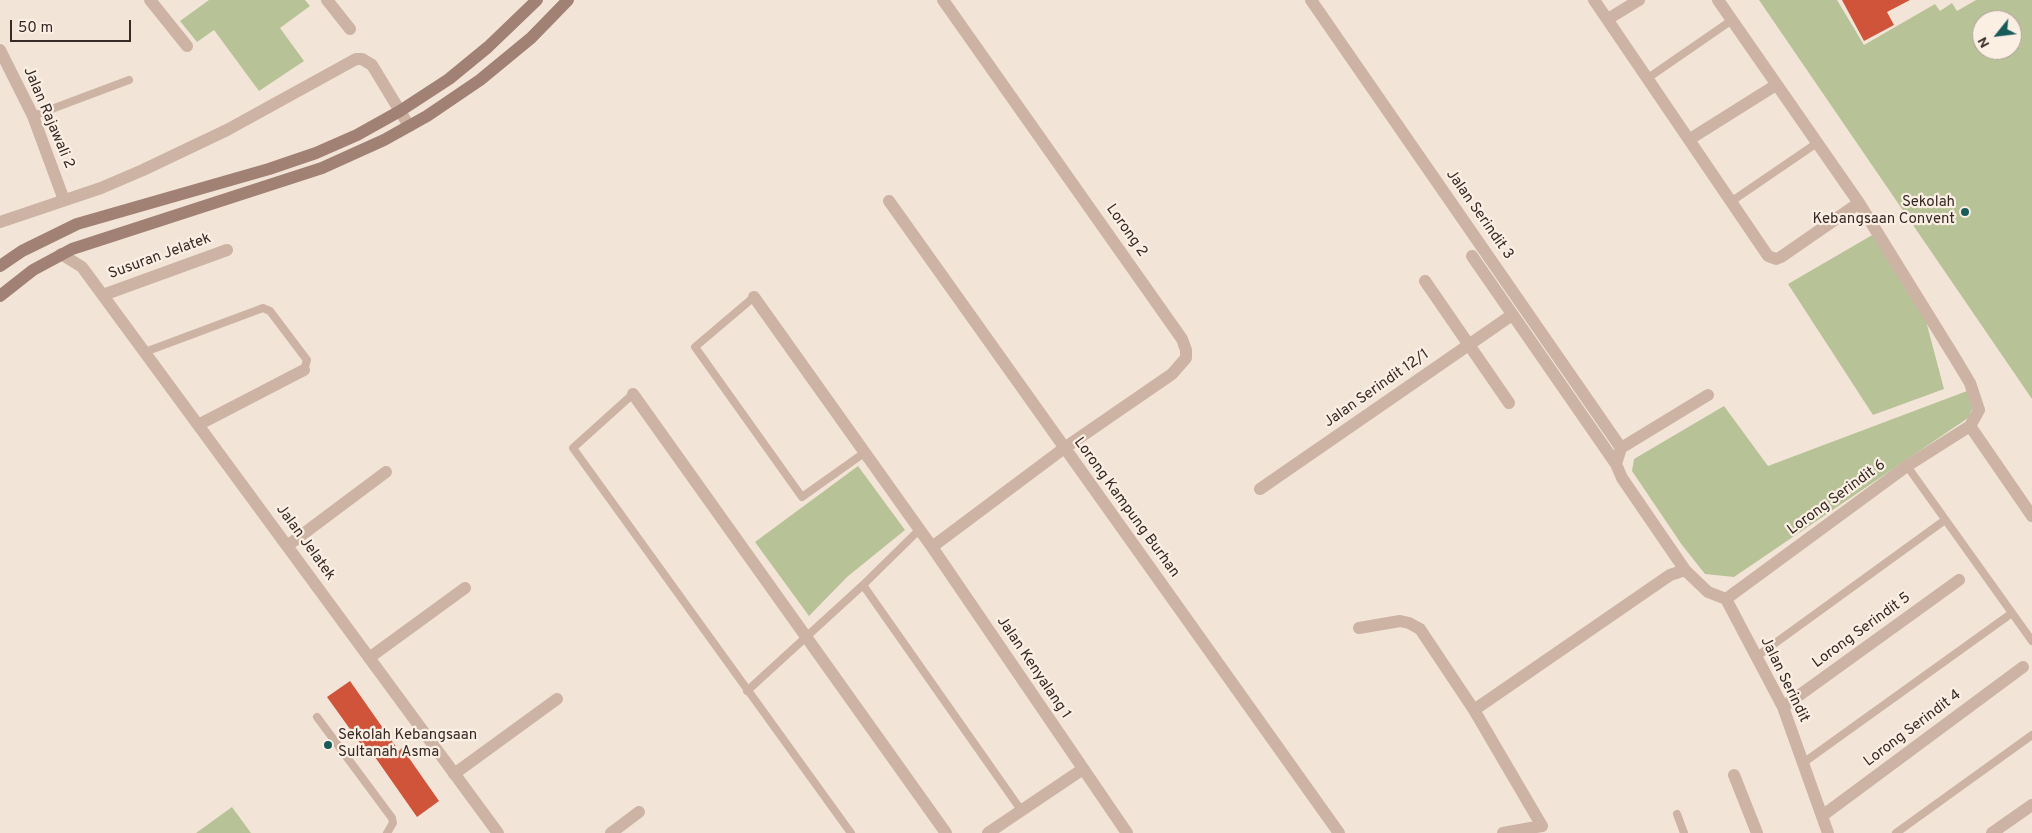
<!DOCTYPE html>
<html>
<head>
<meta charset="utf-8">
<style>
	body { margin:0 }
	#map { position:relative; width:2032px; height:833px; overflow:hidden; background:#f3e4d8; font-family:Overpass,sans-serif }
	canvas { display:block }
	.north { position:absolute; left:1972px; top:10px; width:50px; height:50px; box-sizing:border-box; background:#fbefe4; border:1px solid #aca098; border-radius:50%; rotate:241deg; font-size:14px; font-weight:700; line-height:20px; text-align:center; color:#362a26 }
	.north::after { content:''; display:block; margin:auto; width:18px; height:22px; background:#185b5b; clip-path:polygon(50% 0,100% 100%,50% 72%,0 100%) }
	.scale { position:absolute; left:10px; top:20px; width:121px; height:22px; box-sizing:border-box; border:2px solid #362a26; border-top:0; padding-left:6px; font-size:15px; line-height:18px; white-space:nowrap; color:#362a26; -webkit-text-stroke:4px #fbefe4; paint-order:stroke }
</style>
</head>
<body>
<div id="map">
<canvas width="2032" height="833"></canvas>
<div class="north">N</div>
<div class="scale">50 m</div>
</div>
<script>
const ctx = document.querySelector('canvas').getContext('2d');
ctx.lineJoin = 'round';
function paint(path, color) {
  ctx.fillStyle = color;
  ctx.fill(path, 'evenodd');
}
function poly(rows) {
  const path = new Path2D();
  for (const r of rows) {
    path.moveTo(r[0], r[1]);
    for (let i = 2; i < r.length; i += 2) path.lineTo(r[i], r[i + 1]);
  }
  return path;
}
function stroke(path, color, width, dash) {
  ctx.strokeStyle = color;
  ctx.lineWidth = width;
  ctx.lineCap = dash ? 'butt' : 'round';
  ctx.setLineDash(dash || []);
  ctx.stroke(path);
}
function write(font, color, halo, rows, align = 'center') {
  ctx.font = font + ' Overpass,sans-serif';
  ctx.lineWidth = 4.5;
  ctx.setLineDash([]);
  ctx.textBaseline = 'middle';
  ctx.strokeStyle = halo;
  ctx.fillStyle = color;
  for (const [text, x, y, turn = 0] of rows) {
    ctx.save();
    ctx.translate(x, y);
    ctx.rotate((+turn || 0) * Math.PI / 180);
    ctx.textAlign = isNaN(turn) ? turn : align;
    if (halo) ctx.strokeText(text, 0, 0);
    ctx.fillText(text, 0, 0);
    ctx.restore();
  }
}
const green = poly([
	[209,0,305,0,310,6,280,28,304,61,259,91,214,30,197,42,180,21],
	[1759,0,1837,0,1864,45,1935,4,1940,11,1952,3,1957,11,1976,0,2032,0,2032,399],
	[1982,20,2012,20,2012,50,1982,50],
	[1874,234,1926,321,1944,389,1873,415,1788,284],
	[1967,391,1974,405,1968,418,1734,577,1705,574,1682,545,1632,471,1634,459,1724,406,1768,466],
	[858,466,905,530,847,577,809,616,755,542],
	[232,807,251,833,196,833]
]);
const building = poly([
	[1842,0,1910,0,1887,12,1894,25,1864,41],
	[350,681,399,751,402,748,439,801,417,817,368,747,365,750,327,697]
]);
const service = poly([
	[1648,78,1732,20],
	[33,116,129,80],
	[1732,201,1817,143],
	[754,297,695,347,802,497,864,453],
	[145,352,263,308,270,311,307,360,304,370],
	[633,394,573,448,851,833],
	[1907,466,2032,641],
	[863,585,1021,810],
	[1756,657,1945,520],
	[747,691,863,585,919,530],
	[317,717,392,818,393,823,387,833],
	[1803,763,2012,613],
	[1677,814,1684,833],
	[1896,833,2032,735]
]);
const minor = poly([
	[150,0,187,46],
	[327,0,350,29],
	[1311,0,1621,448],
	[1594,0,1768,256,1776,259,1781,257,1859,203],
	[1718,0,1859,203,1955,358,1970,383,1979,410,1970,426,1907,466,1726,599],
	[1608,19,1639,0],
	[0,50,33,116,64,200],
	[1690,139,1776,85],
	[889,201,1339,833],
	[0,222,101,188,143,170,227,130,356,59,362,59,372,65,409,126],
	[61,254,82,267,498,833],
	[1472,256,1616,464],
	[1425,281,1509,403],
	[103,295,227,250],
	[754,297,932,547,1127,833],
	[633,394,946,833],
	[1708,395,1621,448,1616,464,1622,478,1685,570,1708,592,1726,599],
	[198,425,304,370],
	[1970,426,2032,516],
	[1260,489,1512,315],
	[287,546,386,472],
	[932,547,1063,449,1172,374,1186,358,1186,350,1182,339,943,0],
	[1726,599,1783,707,1828,833],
	[1359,628,1400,621,1409,623,1420,629,1474,710],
	[369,658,465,588],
	[1783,707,1959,580],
	[454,774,557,699],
	[1734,775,1757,833],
	[1822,816,2023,667],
	[611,833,639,812],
	[988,833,1083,769],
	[1503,833,1542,826,1474,710,1670,575,1685,570],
	[1992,833,2032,805]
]);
const secondary = poly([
	[0,266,22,251,77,224,269,169,316,153,357,135,400,111,449,79,488,47,537,0],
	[0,296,33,270,72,249,322,168,384,140,427,116,480,80,531,38,568,0]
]);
const markers = [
	[1965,212,5,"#185b5b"],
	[328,745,5,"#185b5b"]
];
const streetNames = [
	["Jalan Rajawali 2",48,118,67],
	["Jalan Serindit 3",1479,215,55],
	["Lorong 2",1126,231,55],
	["Susuran Jelatek",160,257,-20],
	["Jalan Serindit 12/1",1377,389,-35],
	["Lorong Serindit 6",1837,498,-36],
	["Lorong Kampung Burhan",1126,508,54],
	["Jalan Jelatek",305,543,54],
	["Lorong Serindit 5",1862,631,-36],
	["Jalan Kenyalang 1",1033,668,56],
	["Jalan Serindit",1784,680,64],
	["Lorong Serindit 4",1913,729,-37]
];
const poiNames = [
	["Sekolah",1955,203],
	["Kebangsaan Convent",1955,220],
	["Sekolah Kebangsaan",338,736,"left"],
	["Sultanah Asma",338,753,"left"]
];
paint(green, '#b7c397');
paint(building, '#d05439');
stroke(service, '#ccb3a3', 8);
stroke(minor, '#ccb3a3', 12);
stroke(secondary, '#a08174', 12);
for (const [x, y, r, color] of markers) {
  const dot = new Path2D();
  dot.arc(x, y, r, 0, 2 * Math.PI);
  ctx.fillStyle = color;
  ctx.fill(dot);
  stroke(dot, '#fbefe4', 2);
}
write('15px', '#362a26', '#fbefe4', streetNames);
write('15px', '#362a26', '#fbefe4', poiNames, 'right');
</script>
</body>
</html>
